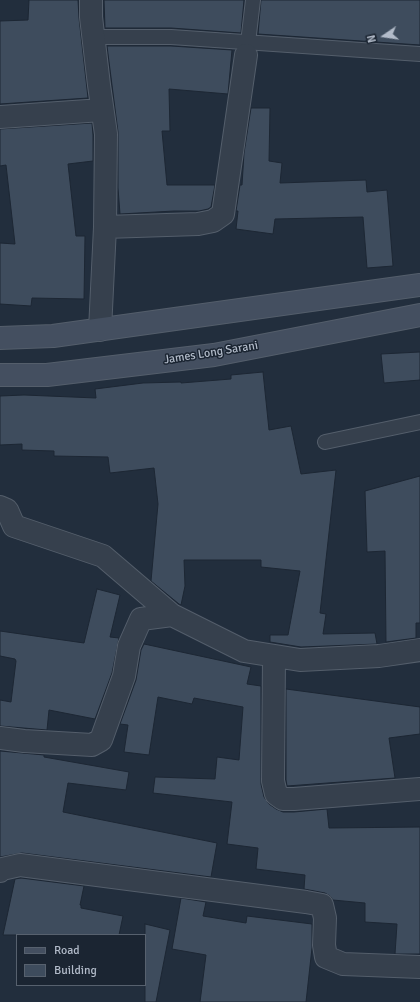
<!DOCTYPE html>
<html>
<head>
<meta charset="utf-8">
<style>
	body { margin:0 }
	#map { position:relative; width:420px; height:1002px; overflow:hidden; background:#222e3d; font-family:Signika,sans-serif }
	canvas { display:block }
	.legend { position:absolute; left:16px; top:934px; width:130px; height:52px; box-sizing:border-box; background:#1b2532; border:1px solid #57616e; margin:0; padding:5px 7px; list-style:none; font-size:12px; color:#b2bbc9 }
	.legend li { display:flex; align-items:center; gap:8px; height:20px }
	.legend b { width:20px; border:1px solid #57616e }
	.north { position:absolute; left:364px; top:16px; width:40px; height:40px; -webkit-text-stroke:3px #1b2532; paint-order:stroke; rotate:257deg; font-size:11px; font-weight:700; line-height:16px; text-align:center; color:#b2bbc9 }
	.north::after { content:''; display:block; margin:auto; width:14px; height:18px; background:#b2bbc9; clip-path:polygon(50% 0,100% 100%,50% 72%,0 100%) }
</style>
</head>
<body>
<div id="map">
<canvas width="420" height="1002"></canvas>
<ul class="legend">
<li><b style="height:5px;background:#444f60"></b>Road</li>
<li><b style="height:11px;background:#3e4c5d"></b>Building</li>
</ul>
<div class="north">N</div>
</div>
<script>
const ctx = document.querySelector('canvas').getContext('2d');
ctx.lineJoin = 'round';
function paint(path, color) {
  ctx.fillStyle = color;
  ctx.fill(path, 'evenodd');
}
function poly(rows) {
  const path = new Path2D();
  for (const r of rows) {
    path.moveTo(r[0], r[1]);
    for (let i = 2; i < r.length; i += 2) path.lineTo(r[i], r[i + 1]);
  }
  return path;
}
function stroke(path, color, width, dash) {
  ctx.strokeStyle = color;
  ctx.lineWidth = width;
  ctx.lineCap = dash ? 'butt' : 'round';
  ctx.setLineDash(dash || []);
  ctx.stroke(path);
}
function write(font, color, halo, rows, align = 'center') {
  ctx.font = font + ' Signika,sans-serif';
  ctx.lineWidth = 3;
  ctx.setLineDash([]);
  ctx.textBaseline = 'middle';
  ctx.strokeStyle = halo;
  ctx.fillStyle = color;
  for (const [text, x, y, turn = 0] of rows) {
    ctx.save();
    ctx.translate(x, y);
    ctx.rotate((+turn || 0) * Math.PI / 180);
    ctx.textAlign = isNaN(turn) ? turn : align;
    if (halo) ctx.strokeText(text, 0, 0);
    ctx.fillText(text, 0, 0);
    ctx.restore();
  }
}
const building = poly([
	[29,0,78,0,79,18,88,98,0,104,0,21,28,20,29,0],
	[104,0,244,0,241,33,171,28,105,28,104,0],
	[261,0,420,0,420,45,258,34,261,0],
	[107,46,171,46,232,50,228,94,169,89,170,131,162,131,167,185,215,185,211,207,208,209,199,211,174,211,120,214,118,188,118,132,107,46],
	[251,108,270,108,269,161,282,163,280,183,366,180,367,192,387,190,393,266,367,268,363,217,275,219,273,234,236,229,238,211,236,211,240,185,242,185,244,153,251,108],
	[92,123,93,135,93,161,68,164,76,236,85,236,84,299,32,298,31,306,0,304,0,243,15,244,6,165,0,166,0,129,92,123],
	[420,352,420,380,384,383,381,354,420,352],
	[263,372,269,430,291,426,301,474,336,470,320,613,326,614,323,634,375,633,377,644,301,647,270,642,270,635,288,635,300,571,261,567,261,560,184,560,185,586,181,605,179,604,151,581,158,504,154,468,110,473,108,457,54,456,54,451,22,450,22,444,0,445,0,396,24,395,96,398,95,389,143,383,181,382,181,383,231,379,231,375,263,372],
	[420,476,420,623,416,623,416,638,386,642,385,551,367,552,365,491,420,476],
	[97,589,120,595,110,637,119,638,112,673,95,719,49,710,47,730,0,726,0,700,11,702,16,661,15,659,0,656,0,631,84,643,97,589],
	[144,644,251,667,247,684,261,686,261,784,264,797,269,804,276,809,283,812,294,812,327,809,329,828,420,827,420,954,395,954,397,924,365,922,365,903,333,900,330,896,325,893,304,889,305,875,256,869,258,848,227,844,232,802,153,793,155,777,215,779,217,757,239,760,243,707,194,698,192,704,158,697,149,755,124,752,128,725,120,724,136,680,141,650,144,644],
	[286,689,420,707,420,734,389,738,395,778,287,786,286,780,286,689],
	[0,751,44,755,44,757,129,772,126,790,68,783,63,812,217,843,211,877,22,853,0,857,0,751],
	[21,878,84,886,80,905,81,905,81,908,123,916,119,935,3,935,15,879,21,878],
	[181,898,206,902,203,916,246,923,247,916,312,924,312,948,306,1002,200,1002,206,955,172,949,181,898],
	[145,924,170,930,156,1002,145,1002,145,924]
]);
const service = poly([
	[93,37,171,37,420,54],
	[248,43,253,0],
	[325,442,420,422]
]);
const minor = poly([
	[91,0,91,17,99,85,106,134,105,227,100,330],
	[0,117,102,110],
	[105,227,198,224,213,221,223,214,246,55],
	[0,507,7,510,14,526,103,556,172,615,244,651,300,660,379,656,420,650],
	[274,656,273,781,276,794,283,799,294,799,420,789],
	[0,738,24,741,92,745,101,740,124,676,129,646,141,619,172,615],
	[0,871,2,869,20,865,306,902,322,905,325,918,324,945,326,957,343,964,420,967]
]);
const secondary = poly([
	[0,338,53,336,420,285],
	[0,375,47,375,214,355,420,315]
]);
const streetNames = [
	["James Long Sarani",211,353,-9]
];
paint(building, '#3e4c5d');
stroke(building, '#1d2734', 1);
stroke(service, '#545e6b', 16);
stroke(minor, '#545e6b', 24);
stroke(secondary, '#545e6b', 24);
stroke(service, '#36404d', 14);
stroke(minor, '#36404d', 22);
stroke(secondary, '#444f60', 22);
write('12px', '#b2bbc9', '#1b2532', streetNames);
</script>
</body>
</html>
